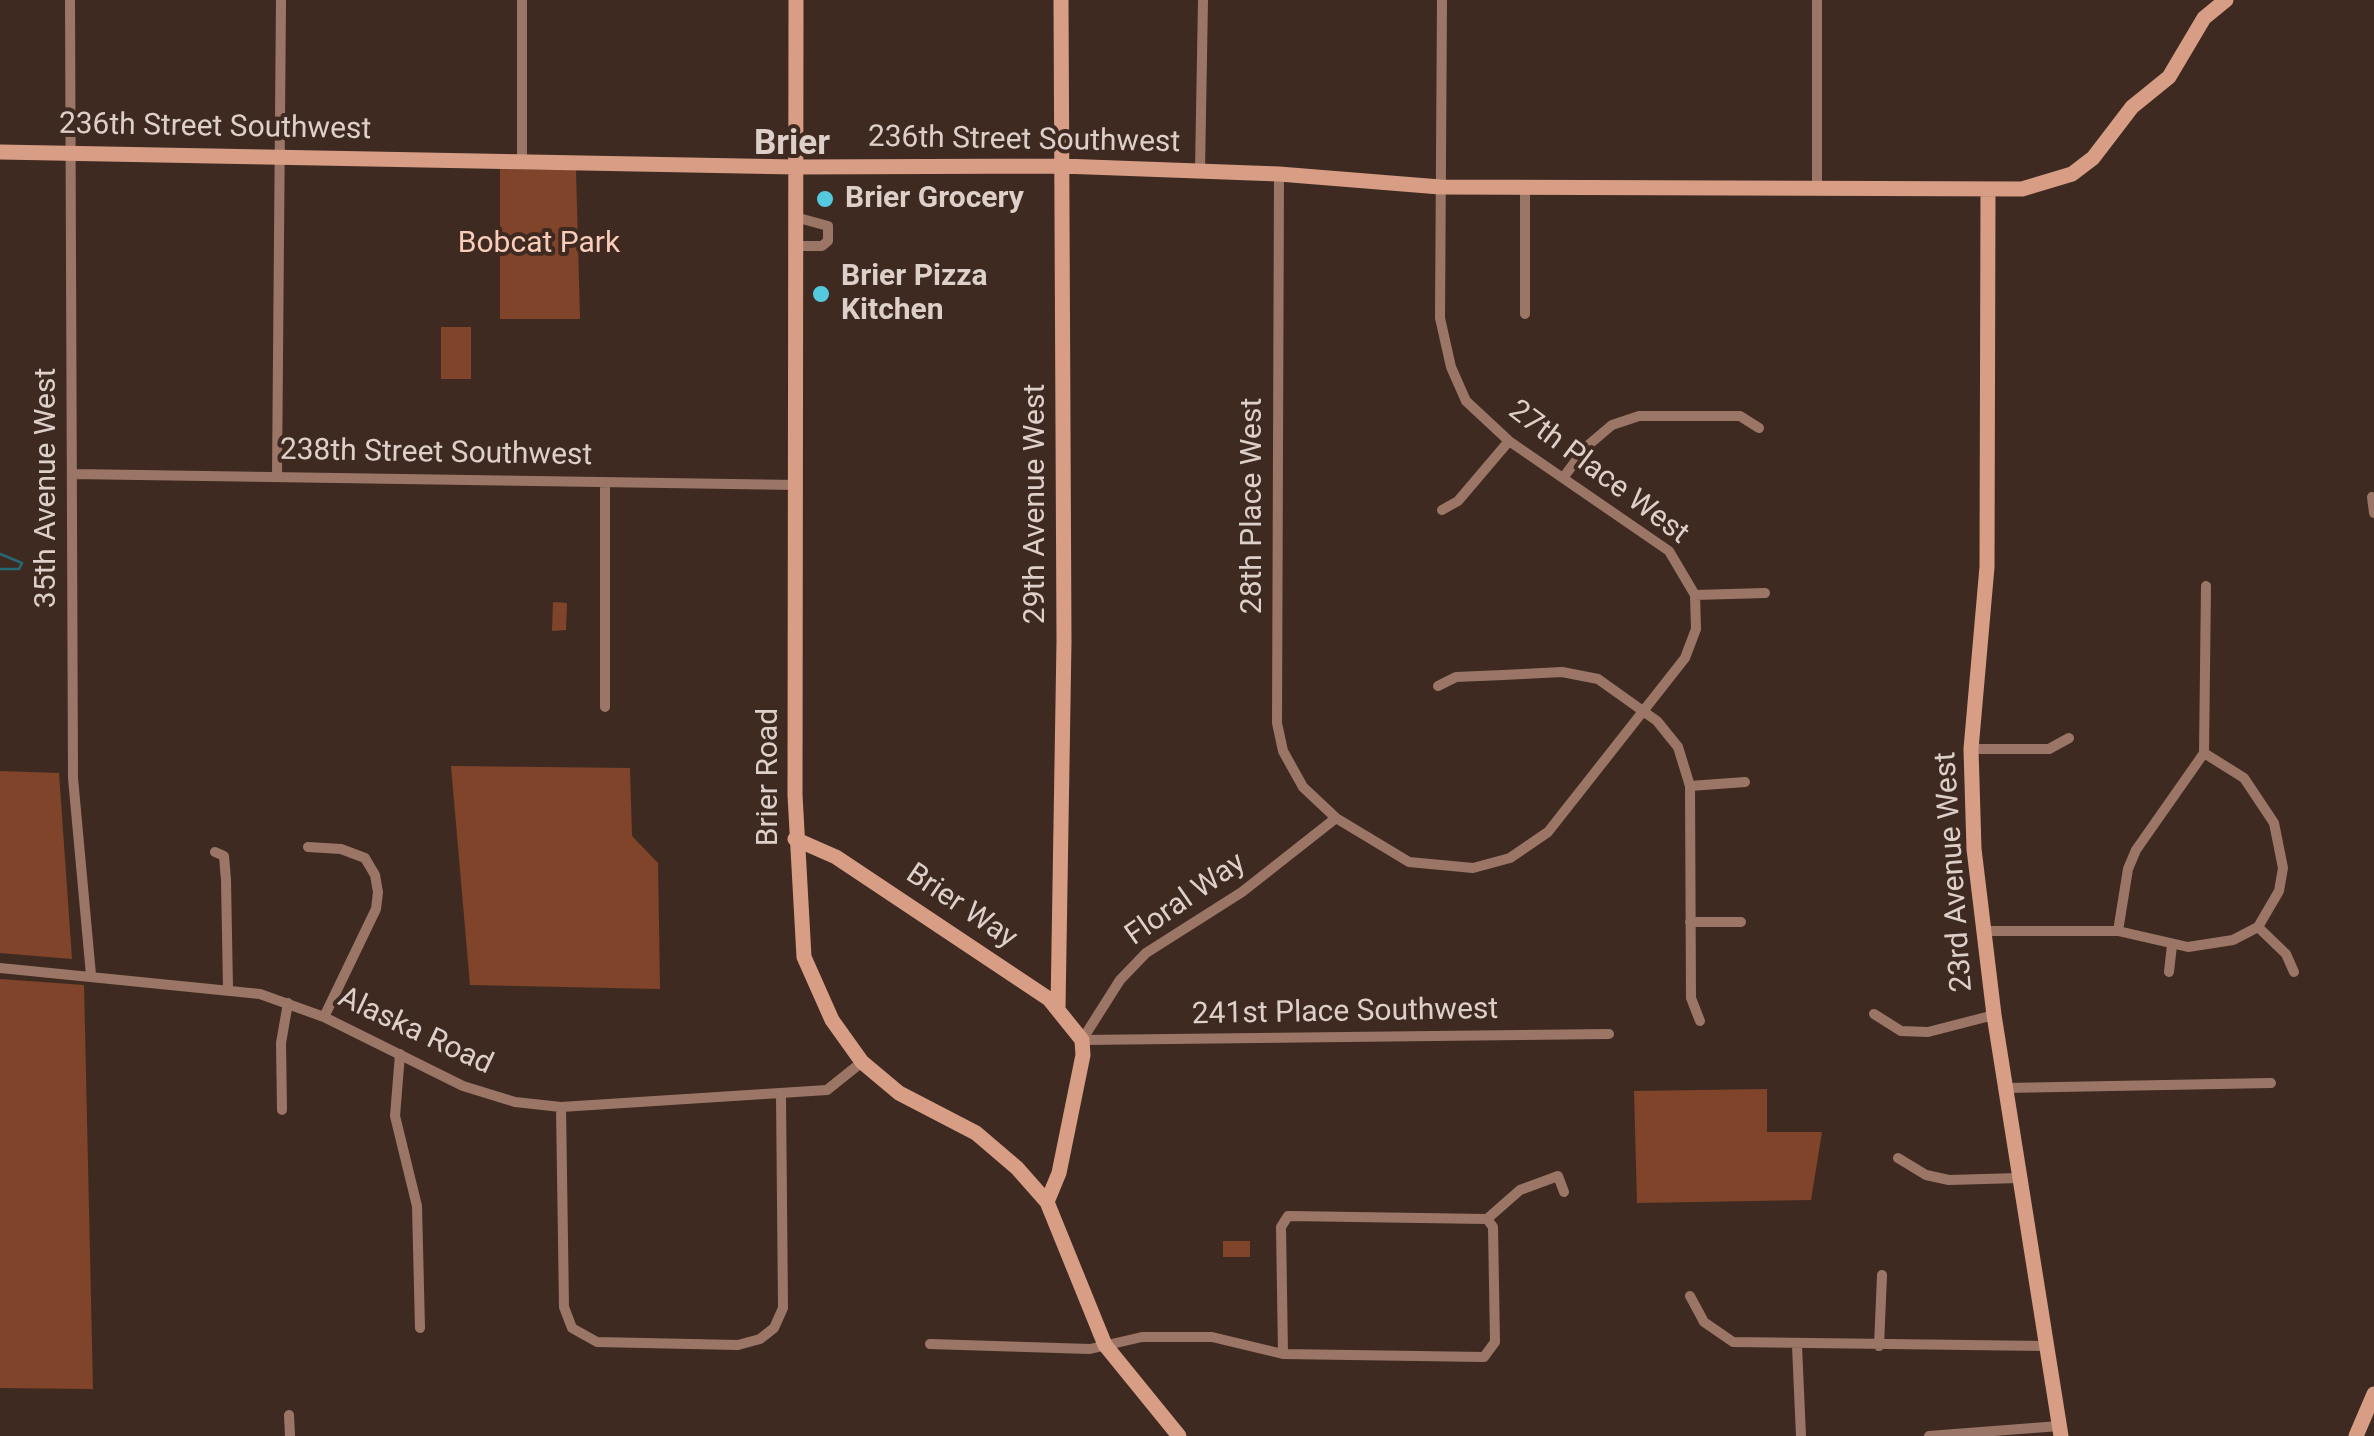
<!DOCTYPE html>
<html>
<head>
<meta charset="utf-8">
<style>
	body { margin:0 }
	canvas { display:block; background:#3f2a21 }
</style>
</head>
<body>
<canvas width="2374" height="1436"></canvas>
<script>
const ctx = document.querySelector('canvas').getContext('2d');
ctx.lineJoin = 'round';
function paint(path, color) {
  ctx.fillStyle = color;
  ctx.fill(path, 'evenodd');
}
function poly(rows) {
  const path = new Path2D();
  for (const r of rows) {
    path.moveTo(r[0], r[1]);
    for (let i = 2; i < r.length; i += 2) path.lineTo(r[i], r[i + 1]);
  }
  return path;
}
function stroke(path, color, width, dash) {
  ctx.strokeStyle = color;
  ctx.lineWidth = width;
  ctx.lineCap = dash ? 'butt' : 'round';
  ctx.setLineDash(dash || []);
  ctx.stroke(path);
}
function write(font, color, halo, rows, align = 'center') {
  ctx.font = font + ' Roboto,sans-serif';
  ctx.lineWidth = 8;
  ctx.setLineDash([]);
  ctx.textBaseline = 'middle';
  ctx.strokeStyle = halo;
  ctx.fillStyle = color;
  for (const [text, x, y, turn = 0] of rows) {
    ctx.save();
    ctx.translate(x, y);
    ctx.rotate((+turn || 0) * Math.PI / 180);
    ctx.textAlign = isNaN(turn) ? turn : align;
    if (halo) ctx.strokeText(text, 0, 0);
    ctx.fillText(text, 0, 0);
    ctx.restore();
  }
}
const green = poly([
	[500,169,576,170,580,319,500,319],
	[441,327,471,327,471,379,441,379],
	[553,602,567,603,566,630,552,631],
	[451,766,630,768,632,836,658,863,660,989,470,985],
	[0,771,59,773,72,959,0,953],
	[0,979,84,985,93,1389,0,1388],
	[1767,1089,1767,1132,1822,1132,1811,1200,1637,1203,1634,1091],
	[1223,1241,1250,1241,1250,1257,1223,1257]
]);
const stream = poly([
	[0,554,22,563,19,569,0,569]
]);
const street = poly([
	[70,0,73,778,91,975],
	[522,162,522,0],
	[1200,171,1203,0],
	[1279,174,1277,723,1283,751,1303,787,1336,818,1409,862,1473,868,1510,858,1548,832,1685,658,1696,629,1695,595,1669,551,1509,441,1466,401,1451,367,1440,318,1442,0],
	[1525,188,1525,314],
	[1817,188,1817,0],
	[795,217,828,226,828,241,822,246,796,246],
	[73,474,797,485],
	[277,476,281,0],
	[1563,478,1586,447,1612,425,1639,416,1740,416,1759,428],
	[605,483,605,707],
	[2372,497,2374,513],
	[1442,510,1458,501,1509,441],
	[1695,595,1765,593],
	[1438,686,1456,677,1503,675,1562,672,1598,679,1657,721,1678,747,1690,786,1691,998,1700,1021],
	[1971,749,2049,749,2069,738],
	[2204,753,2244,778,2274,823,2283,868,2279,891,2258,927],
	[1690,786,1745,782],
	[308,847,341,849,365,858,375,875,378,892,376,909,324,1017],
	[215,852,224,856,226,880,228,988],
	[1690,922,1741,922],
	[1982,931,2118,931,2188,947,2233,940,2258,927,2286,954,2294,972],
	[2118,931,2128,869,2136,850,2204,753,2206,586],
	[0,968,260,994,324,1017,463,1086,515,1102,561,1107,827,1090,862,1062],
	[2169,972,2172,945],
	[1874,1014,1901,1031,1928,1032,1994,1015],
	[1082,1040,1609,1034],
	[1082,1040,1120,980,1146,953,1242,892,1336,818],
	[400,1054,395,1116,417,1206,420,1328],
	[2005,1088,2271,1083],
	[561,1107,564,1307,572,1328,597,1342,738,1345,760,1339,774,1328,783,1308,781,1095],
	[282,1110,281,1043,288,1003],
	[1898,1158,1926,1175,1949,1180,2019,1178],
	[1487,1219,1520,1190,1558,1176,1564,1192],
	[1690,1296,1704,1322,1733,1342,2045,1346],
	[930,1344,1090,1349,1142,1337,1212,1337,1283,1354,1484,1357,1495,1342,1493,1227,1487,1219],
	[1797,1346,1801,1436],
	[1879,1346,1882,1275],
	[1283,1354,1281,1227,1288,1216,1487,1219],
	[289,1415,290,1436],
	[1929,1436,2059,1426]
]);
const secondary = poly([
	[796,0,795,795,804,957,832,1020,862,1062,899,1093,976,1133,1017,1168,1047,1202,1105,1345,1179,1436],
	[0,152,795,167,1062,166,1279,174,1440,187,2022,189,2072,174,2093,158,2132,107,2169,77,2204,18,2226,0],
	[1988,189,1987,567,1971,749,1974,849,1994,1015,2061,1436],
	[795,839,836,857,1049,999,1082,1040,1083,1055,1059,1173,1047,1202],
	[1058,1008,1064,641,1061,0],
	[2356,1436,2374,1394]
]);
const markers = [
	[825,199,10,"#55cadf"],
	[821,294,10,"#55cadf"]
];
const streetNames = [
	["236th Street Southwest",215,128,1],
	["236th Street Southwest",1024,141,1],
	["238th Street Southwest",436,454,1],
	["27th Place West",1598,473,37],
	["35th Avenue West",47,488,-90],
	["29th Avenue West",1036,504,-90],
	["28th Place West",1253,506,-90],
	["Brier Road",769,777,-90],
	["23rd Avenue West",1955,872,-94],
	["Floral Way",1186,900,-35],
	["Brier Way",961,907,34],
	["241st Place Southwest",1345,1013,-1],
	["Alaska Road",415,1032,25]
];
const poiNames = [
	["Brier Grocery",845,199],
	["Brier Pizza",841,277],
	["Kitchen",841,311]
];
const parkNames = [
	["Bobcat Park",539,244]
];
const quarterNames = [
	["Brier",792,145]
];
paint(green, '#7f442a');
stroke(stream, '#266976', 2.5);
stroke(street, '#9b7667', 10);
stroke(secondary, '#d89d85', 15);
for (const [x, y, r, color] of markers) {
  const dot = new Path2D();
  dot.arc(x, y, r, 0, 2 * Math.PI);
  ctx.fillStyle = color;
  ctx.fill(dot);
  stroke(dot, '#3f2a21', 4);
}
write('30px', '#ddcfc9', '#3f2a21', streetNames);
write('bold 30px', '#ddcfc9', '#3f2a21', poiNames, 'left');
write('30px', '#facdba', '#3f2a21', parkNames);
write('bold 35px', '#ddcfc9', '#3f2a21', quarterNames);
</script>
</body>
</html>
